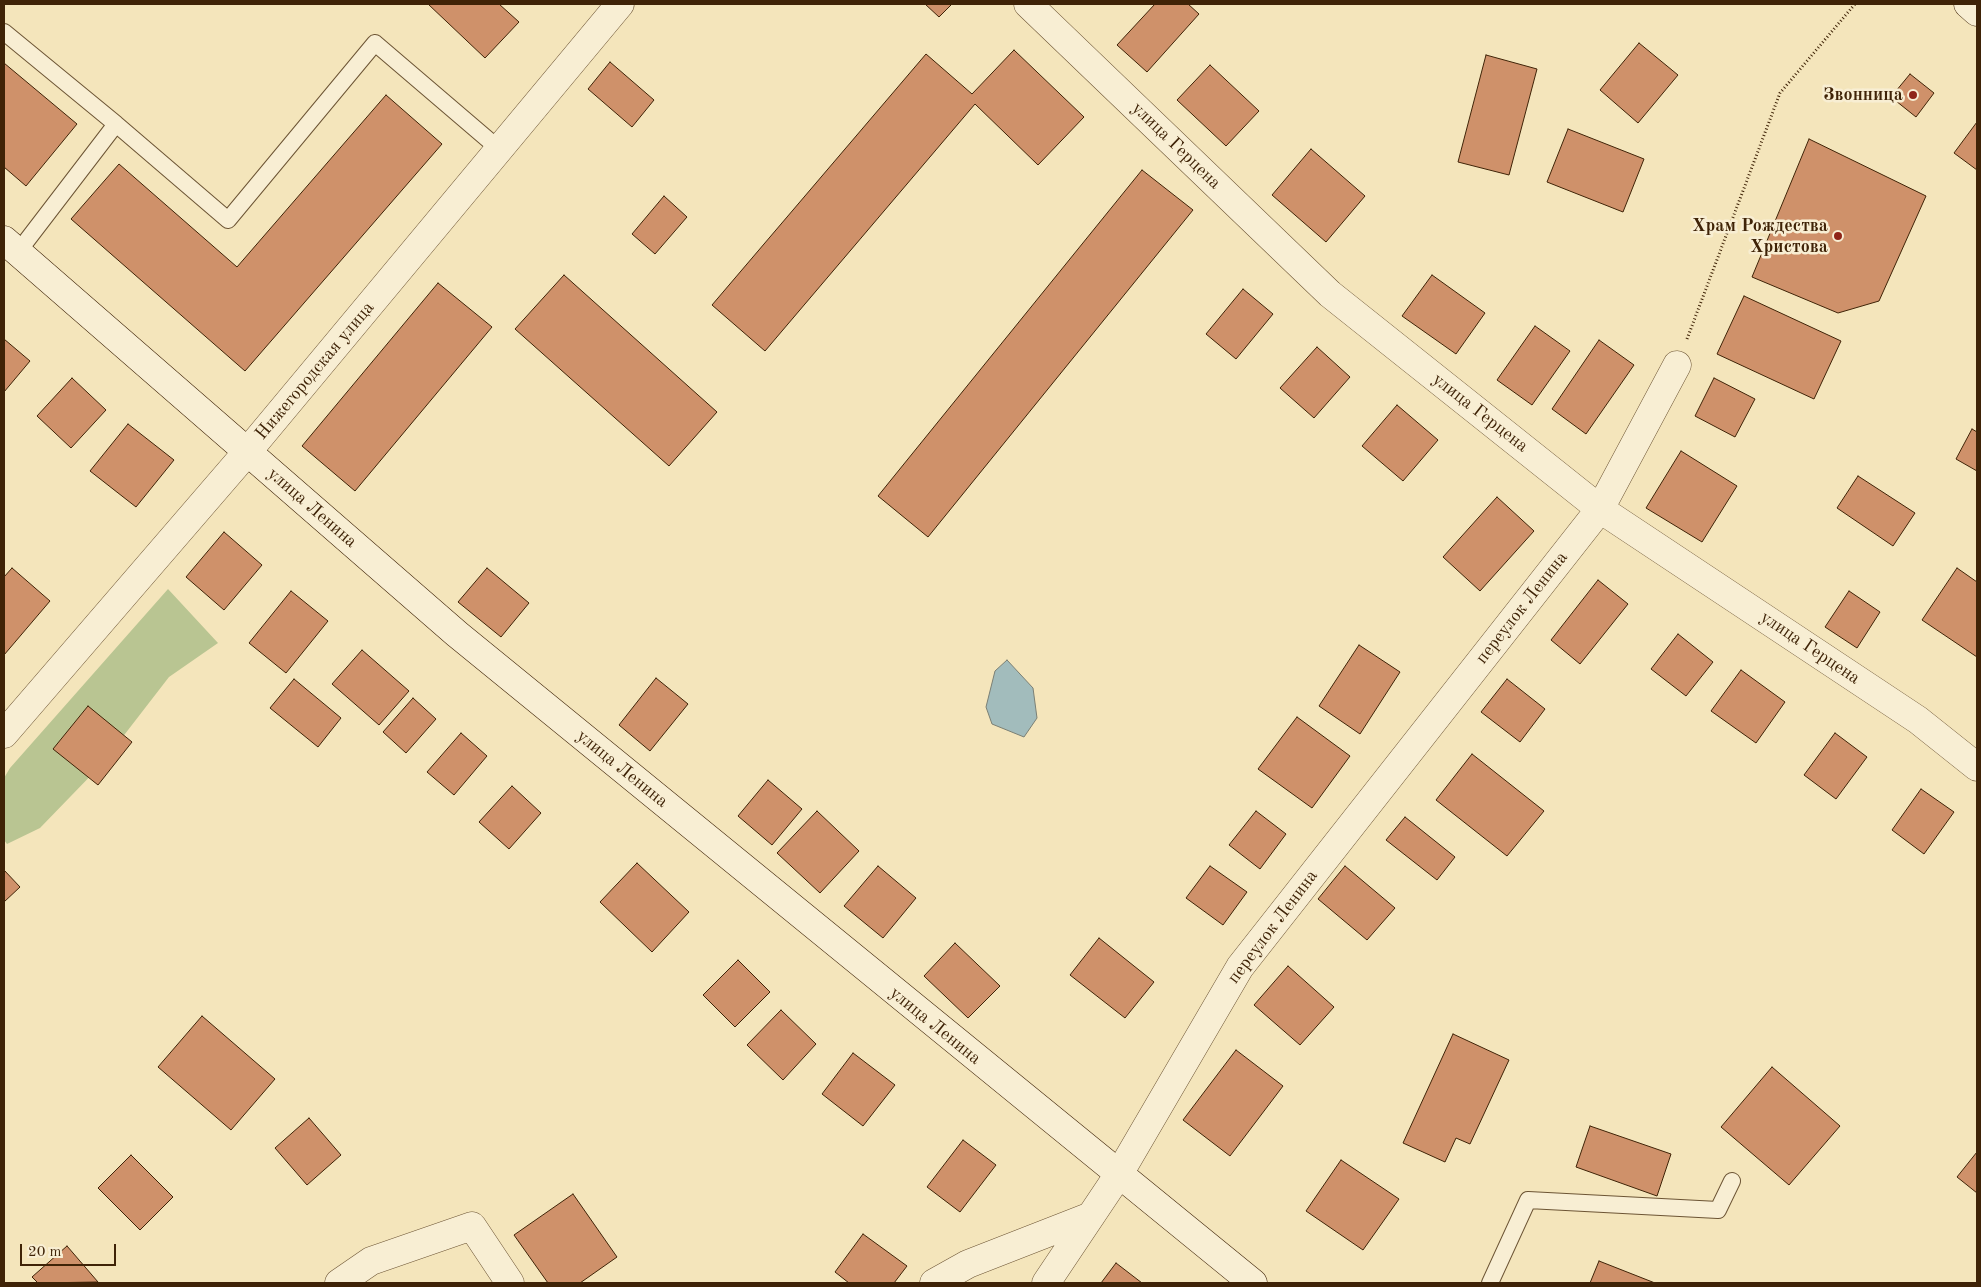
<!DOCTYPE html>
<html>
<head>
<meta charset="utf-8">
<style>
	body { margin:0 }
	#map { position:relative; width:1981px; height:1287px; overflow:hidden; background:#f4e5bb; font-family:"Old Standard TT",serif }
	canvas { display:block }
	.frame { position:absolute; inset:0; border:5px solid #3f2307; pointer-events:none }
	.scale { position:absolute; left:20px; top:1244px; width:96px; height:22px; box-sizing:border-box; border:2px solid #3f2307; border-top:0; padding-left:6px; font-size:15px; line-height:18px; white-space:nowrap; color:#3f2307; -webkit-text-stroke:4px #f8eed3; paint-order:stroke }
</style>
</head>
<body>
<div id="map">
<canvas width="1981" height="1287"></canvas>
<div class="frame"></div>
<div class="scale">20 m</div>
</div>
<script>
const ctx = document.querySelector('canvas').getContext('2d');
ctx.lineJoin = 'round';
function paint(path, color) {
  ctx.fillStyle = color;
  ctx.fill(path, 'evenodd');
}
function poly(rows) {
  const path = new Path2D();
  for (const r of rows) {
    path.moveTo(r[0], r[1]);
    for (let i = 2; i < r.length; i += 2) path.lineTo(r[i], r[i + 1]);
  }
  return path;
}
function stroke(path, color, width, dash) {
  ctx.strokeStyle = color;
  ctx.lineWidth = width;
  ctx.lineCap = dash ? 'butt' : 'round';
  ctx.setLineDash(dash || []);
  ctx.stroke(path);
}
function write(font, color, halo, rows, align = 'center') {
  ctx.font = font + ' "Old Standard TT",serif';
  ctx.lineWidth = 5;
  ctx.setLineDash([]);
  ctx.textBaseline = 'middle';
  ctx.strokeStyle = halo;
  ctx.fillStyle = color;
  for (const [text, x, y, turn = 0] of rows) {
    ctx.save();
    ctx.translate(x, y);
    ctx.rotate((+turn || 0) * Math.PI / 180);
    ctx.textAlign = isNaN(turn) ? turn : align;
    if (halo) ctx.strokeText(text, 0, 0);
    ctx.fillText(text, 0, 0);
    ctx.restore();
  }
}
const green = poly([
	[168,589,218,643,169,677,101,765,40,828,7,844,4,840,4,778,10,768]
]);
const water = poly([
	[1007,660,1033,688,1037,718,1024,737,992,724,986,707,995,671,1007,660]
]);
const building = poly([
	[428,4,499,4,519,22,485,58,428,4],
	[925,4,952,4,939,17,925,4],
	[1155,4,1188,4,1199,14,1147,72,1117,45,1155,4],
	[1639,43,1678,75,1638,123,1600,90,1639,43],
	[1014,50,1084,117,1038,165,975,104,765,351,712,305,926,54,972,94,1014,50],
	[1486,55,1537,69,1509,175,1458,162,1486,55],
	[610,62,654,100,632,127,588,89,610,62],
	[4,63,77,124,26,186,4,167,4,63],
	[1210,65,1259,111,1226,146,1177,100,1210,65],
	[1910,74,1934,93,1916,117,1891,97,1910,74],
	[386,95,442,144,245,371,71,219,119,164,237,267,386,95],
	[1977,122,1977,170,1954,153,1977,122],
	[1568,129,1644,159,1623,212,1547,182,1568,129],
	[1809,139,1926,196,1879,301,1838,313,1752,277,1809,139],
	[1311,149,1365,196,1326,242,1272,195,1311,149],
	[1142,170,1193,210,928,537,878,496,1142,170],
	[664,196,687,217,655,254,632,234,664,196],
	[564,275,717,412,669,466,515,329,564,275],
	[1432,275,1485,313,1456,354,1402,316,1432,275],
	[438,283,492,327,355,491,302,446,438,283],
	[1243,289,1273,314,1236,359,1206,334,1243,289],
	[1744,296,1841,341,1814,399,1717,354,1744,296],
	[1535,326,1570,351,1532,405,1497,380,1535,326],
	[4,339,30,361,4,392,4,339],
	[1599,340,1634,365,1586,434,1552,409,1599,340],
	[1317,347,1350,377,1314,418,1280,388,1317,347],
	[72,378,106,410,71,448,37,416,72,378],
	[1714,378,1755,399,1735,437,1695,416,1714,378],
	[1397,405,1438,440,1403,481,1362,446,1397,405],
	[128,424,174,460,136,507,90,471,128,424],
	[1972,429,1977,432,1977,471,1956,459,1972,429],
	[1681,451,1737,486,1702,542,1646,508,1681,451],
	[1858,476,1915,513,1893,546,1837,508,1858,476],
	[1497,497,1534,531,1480,591,1443,557,1497,497],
	[224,532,262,565,224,610,186,577,224,532],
	[12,568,50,601,4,655,4,577,12,568],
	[487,568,529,603,501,637,458,602,487,568],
	[1957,568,1977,582,1977,657,1922,620,1957,568],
	[1598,580,1628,604,1580,664,1551,640,1598,580],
	[291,591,328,621,286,673,249,643,291,591],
	[1849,591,1880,612,1857,648,1825,627,1849,591],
	[1678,634,1713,662,1686,696,1651,669,1678,634],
	[1359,645,1400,672,1360,734,1319,706,1359,645],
	[362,650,409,691,379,725,332,684,362,650],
	[1741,670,1785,702,1756,743,1711,711,1741,670],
	[656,678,688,704,650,751,619,725,656,678],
	[294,679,341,718,318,747,270,708,294,679],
	[1507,679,1545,709,1520,742,1481,712,1507,679],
	[413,698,436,719,406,753,383,732,413,698],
	[88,706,132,742,98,785,53,749,88,706],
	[1297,717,1350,756,1312,808,1258,769,1297,717],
	[461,733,487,756,454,795,427,772,461,733],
	[1835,733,1867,757,1836,799,1804,775,1835,733],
	[1472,754,1544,811,1507,856,1436,800,1472,754],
	[768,780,802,809,772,845,738,816,768,780],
	[512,786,541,813,509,849,479,822,512,786],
	[1921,789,1954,812,1924,854,1892,830,1921,789],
	[817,811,859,851,820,893,777,853,817,811],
	[1256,811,1286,834,1260,869,1229,845,1256,811],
	[1405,817,1455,857,1437,880,1386,840,1405,817],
	[637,863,689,912,652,952,600,902,637,863],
	[878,866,916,898,883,938,844,906,878,866],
	[1210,866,1247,892,1223,925,1186,898,1210,866],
	[1345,866,1395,908,1367,940,1318,899,1345,866],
	[4,870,20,887,4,902,4,870],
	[1099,938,1154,982,1125,1018,1070,975,1099,938],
	[955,943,1000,986,968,1018,924,976,955,943],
	[738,960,770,992,735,1027,703,995,738,960],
	[1288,966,1334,1007,1300,1045,1254,1005,1288,966],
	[781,1010,816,1044,783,1080,747,1045,781,1010],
	[202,1016,275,1079,231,1130,158,1067,202,1016],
	[1453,1034,1509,1060,1470,1144,1456,1138,1445,1162,1403,1143,1453,1034],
	[1236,1050,1283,1086,1230,1156,1183,1120,1236,1050],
	[853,1053,895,1085,863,1126,822,1094,853,1053],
	[1772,1067,1840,1126,1789,1185,1721,1127,1772,1067],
	[309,1118,341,1155,307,1185,275,1148,309,1118],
	[1590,1126,1671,1154,1657,1196,1576,1167,1590,1126],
	[963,1140,996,1165,960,1212,927,1187,963,1140],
	[1977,1152,1977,1193,1957,1177,1977,1152],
	[131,1155,173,1197,140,1230,98,1188,131,1155],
	[1341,1160,1399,1199,1363,1250,1306,1211,1341,1160],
	[573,1194,617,1257,580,1283,548,1283,514,1235,573,1194],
	[863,1234,907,1266,894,1283,849,1283,835,1272,863,1234],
	[67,1246,98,1282,38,1283,32,1277,67,1246],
	[1599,1261,1655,1283,1590,1283,1599,1261],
	[1116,1263,1142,1283,1101,1283,1116,1263]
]);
const path = poly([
	[1687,339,1780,93,1855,4]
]);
const lane = poly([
	[4,32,116,124,18,252],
	[116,124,228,220,375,43,499,149],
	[1490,1283,1528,1200,1718,1210,1732,1181]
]);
const street = poly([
	[1028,4,1330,294,1600,509,1918,720,1977,767],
	[4,734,248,451,620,4],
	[339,1283,371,1261,472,1226,510,1283],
	[934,1283,968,1264,1091,1216],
	[1046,1283,1119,1174,1240,967,1600,509,1677,365]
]);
const secondary = poly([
	[1968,4,1977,12],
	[4,240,457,634,1253,1283]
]);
const markers = [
	[1913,95,5,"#8f2418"],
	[1838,236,5,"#8f2418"]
];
const poiNames = [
	["Звонница",1903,95],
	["Храм Рождества",1828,226],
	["Христова",1828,247]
];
const streetNames = [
	["улица Герцена",1176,146,44],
	["Нижегородская улица",315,371,-50],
	["улица Герцена",1480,413,38],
	["улица Ленина",312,508,41],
	["переулок Ленина",1522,608,-52],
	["улица Герцена",1810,648,34],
	["улица Ленина",622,769,39],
	["переулок Ленина",1273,927,-53],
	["улица Ленина",935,1026,39]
];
paint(green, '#b9c592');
paint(water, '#a2bcbc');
stroke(water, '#7a7f74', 1);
paint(building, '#cf916a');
stroke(building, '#3f2307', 1);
stroke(lane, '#6c5434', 18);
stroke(street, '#6c5434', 29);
stroke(secondary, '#3f2307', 29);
stroke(path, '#3f2307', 3, [1, 2.5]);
stroke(lane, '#f8eed3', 16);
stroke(street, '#f8eed3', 28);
stroke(secondary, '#f8eed3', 28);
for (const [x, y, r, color] of markers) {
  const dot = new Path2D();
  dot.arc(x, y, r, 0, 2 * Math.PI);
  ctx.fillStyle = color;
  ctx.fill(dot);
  stroke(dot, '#f8eed3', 2);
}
write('bold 18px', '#3f2307', '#f8eed3', poiNames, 'right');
write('18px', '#3f2307', '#f8eed3', streetNames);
</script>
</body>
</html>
